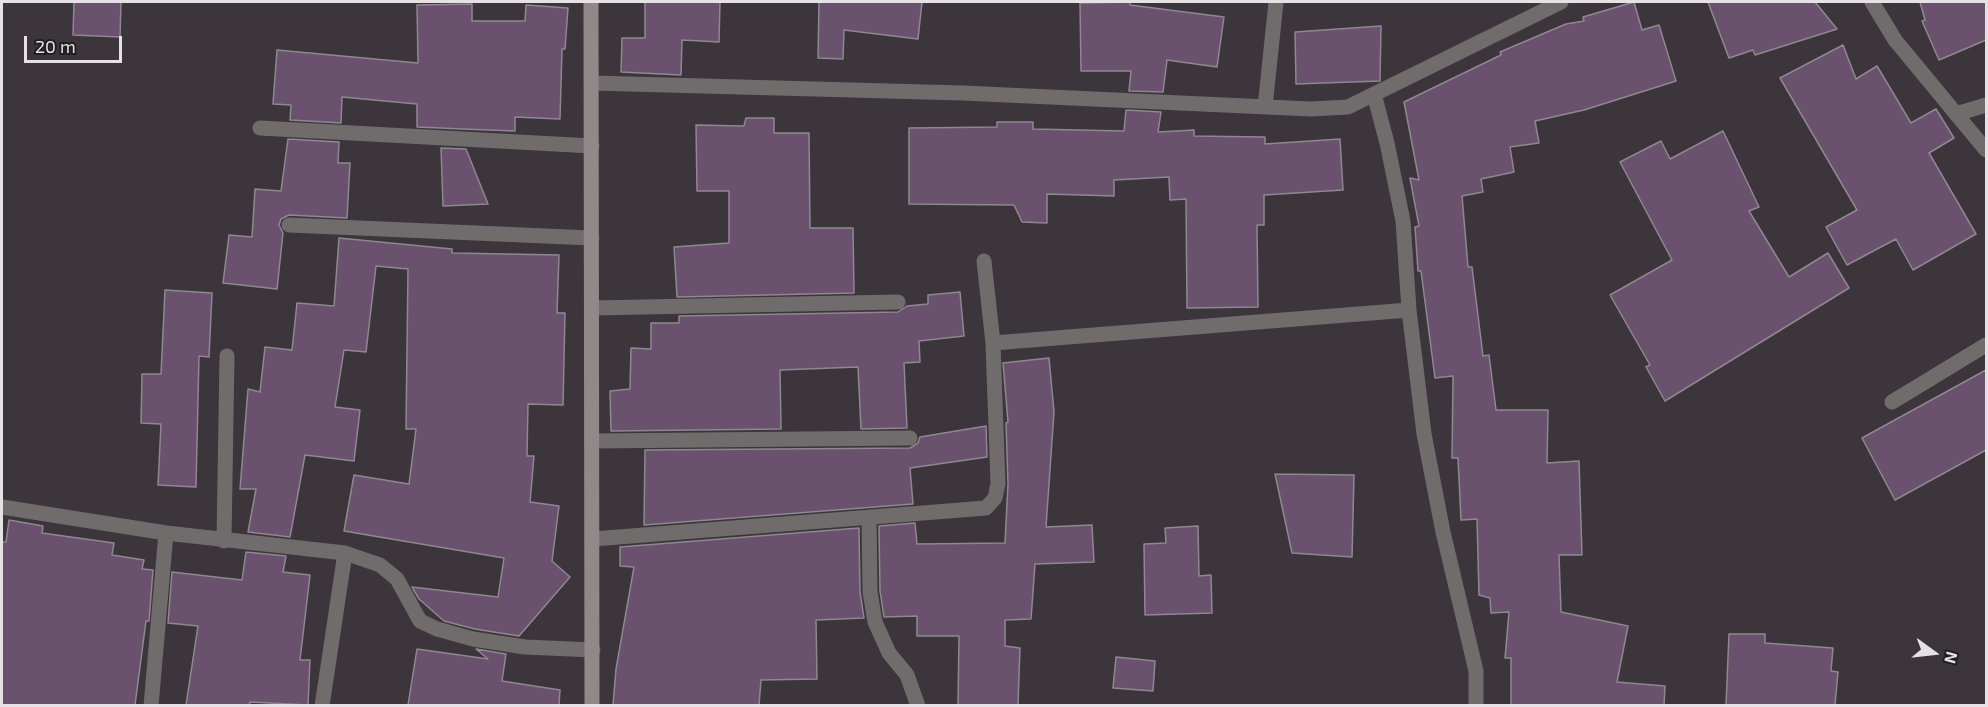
<!DOCTYPE html>
<html>
<head>
<meta charset="utf-8">
<style>
	body { margin:0 }
	#map { position:relative; width:1988px; height:707px; overflow:hidden; background:#3c353c; font-family:"Exo 2",sans-serif }
	canvas { display:block }
	.frame { position:absolute; inset:0; border:3px solid #e5e1e5; pointer-events:none }
	.north { position:absolute; left:1904px; top:623px; width:60px; height:60px; -webkit-text-stroke:4px #211e21; paint-order:stroke; rotate:105deg; font-size:16px; font-weight:700; line-height:24px; text-align:center; color:#e5e1e5 }
	.north::after { content:''; display:block; margin:auto; width:21px; height:27px; background:#e5e1e5; clip-path:polygon(50% 0,100% 100%,50% 72%,0 100%) }
	.scale { position:absolute; left:24px; top:36px; width:98px; height:27px; box-sizing:border-box; border:3px solid #e5e1e5; border-top:0; padding-left:8px; font-size:18px; line-height:21px; white-space:nowrap; color:#e5e1e5; -webkit-text-stroke:4px #211e21; paint-order:stroke }
</style>
</head>
<body>
<div id="map">
<canvas width="1988" height="707"></canvas>
<div class="frame"></div>
<div class="north">N</div>
<div class="scale">20 m</div>
</div>
<script>
const ctx = document.querySelector('canvas').getContext('2d');
ctx.lineJoin = 'round';
function paint(path, color) {
  ctx.fillStyle = color;
  ctx.fill(path, 'evenodd');
}
function poly(rows) {
  const path = new Path2D();
  for (const r of rows) {
    path.moveTo(r[0], r[1]);
    for (let i = 2; i < r.length; i += 2) path.lineTo(r[i], r[i + 1]);
  }
  return path;
}
function stroke(path, color, width, dash) {
  ctx.strokeStyle = color;
  ctx.lineWidth = width;
  ctx.lineCap = dash ? 'butt' : 'round';
  ctx.setLineDash(dash || []);
  ctx.stroke(path);
}
const building = poly([
	[74,2,121,2,120,37,73,35,74,2],
	[645,2,720,2,719,42,682,40,681,75,621,72,622,38,645,38,645,2],
	[819,2,922,2,918,39,844,30,843,59,818,58,819,2],
	[1130,2,1130,5,1224,17,1217,67,1167,60,1163,92,1129,91,1131,71,1081,71,1080,3,1130,2],
	[1634,2,1642,30,1659,25,1676,81,1584,110,1535,121,1539,143,1510,147,1514,172,1481,179,1483,192,1462,196,1468,267,1472,267,1483,356,1489,355,1496,410,1548,410,1547,463,1579,461,1582,555,1559,555,1561,612,1628,626,1617,682,1665,686,1664,705,1511,705,1511,658,1505,658,1509,612,1491,613,1490,598,1479,595,1477,519,1461,520,1458,458,1452,458,1453,376,1435,378,1421,271,1418,271,1415,227,1419,226,1410,178,1419,180,1404,102,1501,55,1500,52,1566,24,1584,21,1583,17,1634,2],
	[1708,2,1815,2,1837,29,1755,55,1753,50,1729,58,1708,2],
	[1920,2,1986,2,1986,40,1939,60,1922,21,1925,20,1920,2],
	[472,4,472,21,525,21,526,5,568,8,565,49,562,49,560,119,515,117,515,131,462,129,417,127,417,104,342,97,341,123,290,120,291,105,273,104,277,50,418,63,417,5,472,4],
	[1381,26,1380,81,1296,84,1295,32,1381,26],
	[1843,45,1856,79,1877,66,1911,123,1936,109,1954,138,1929,153,1976,234,1913,270,1896,239,1847,265,1826,227,1857,210,1780,78,1843,45],
	[1126,110,1161,112,1158,132,1194,130,1194,136,1265,137,1265,144,1340,139,1343,190,1264,195,1264,225,1257,225,1258,307,1187,308,1186,199,1170,200,1169,177,1114,180,1114,196,1047,194,1047,223,1022,222,1014,205,909,204,909,128,997,127,997,122,1033,122,1033,129,1124,131,1126,110],
	[746,118,774,118,774,133,809,133,810,228,853,228,854,293,677,297,674,247,729,243,729,191,697,191,696,125,744,126,746,118],
	[1723,131,1759,207,1749,211,1789,277,1828,253,1849,288,1665,401,1646,367,1650,365,1610,295,1672,260,1620,162,1661,141,1670,159,1723,131],
	[288,139,339,142,338,163,350,163,347,218,289,215,281,219,279,225,283,233,277,289,223,283,229,235,252,237,255,189,281,191,288,139],
	[441,148,466,149,488,204,443,206,441,148],
	[339,238,452,249,452,253,559,255,557,313,565,313,563,405,528,404,527,456,534,456,530,502,559,506,552,561,570,577,519,636,475,629,444,621,419,599,412,587,498,597,504,558,344,531,354,475,409,484,416,429,406,429,408,269,376,266,366,352,344,350,335,407,360,410,354,461,305,455,290,537,248,532,256,489,240,489,248,389,260,392,265,347,292,350,297,303,334,306,339,238],
	[165,290,212,293,209,357,199,356,196,487,158,485,161,424,141,423,142,374,161,374,165,290],
	[960,292,964,336,919,341,920,362,904,363,907,428,861,429,858,367,780,370,781,429,611,431,610,391,630,389,631,348,651,349,651,323,679,323,679,316,898,312,907,306,928,304,928,295,960,292],
	[1049,358,1054,412,1046,527,1092,525,1094,562,1035,564,1031,619,1005,620,1005,646,1020,648,1018,705,958,705,959,636,917,636,917,616,884,617,880,591,879,526,915,523,917,544,1005,543,1008,484,1006,423,1008,422,1003,363,1049,358],
	[1986,370,1986,450,1895,500,1862,438,1986,370],
	[986,426,987,457,910,468,913,504,644,525,645,450,910,448,918,443,920,437,986,426],
	[1275,474,1354,475,1352,557,1292,553,1275,474],
	[9,520,43,526,42,533,114,543,112,555,144,560,142,569,153,570,149,621,146,621,135,705,2,705,2,542,6,542,9,520],
	[1198,526,1199,576,1211,575,1212,613,1145,615,1144,544,1166,543,1165,528,1198,526],
	[859,528,860,592,864,618,816,620,817,679,761,680,759,705,613,705,616,669,634,567,620,566,620,547,859,528],
	[246,552,286,556,283,572,310,575,300,660,310,660,308,705,250,702,249,705,186,705,198,626,168,623,172,572,242,580,246,552],
	[1729,634,1765,634,1765,643,1833,648,1831,671,1838,672,1835,705,1726,705,1729,634],
	[417,649,488,659,476,649,506,654,502,681,560,690,559,705,408,705,417,649],
	[1116,657,1155,661,1153,691,1113,688,1116,657]
]);
const street = poly([
	[1872,2,1895,40,1986,150],
	[592,83,963,93,1311,109,1348,107,1561,2],
	[1374,94,1387,143,1403,221,1409,310,1424,434,1443,532,1476,671,1476,706],
	[1265,107,1276,2],
	[1956,114,1986,105],
	[260,128,592,146],
	[289,225,592,238],
	[592,308,898,302],
	[993,343,1409,310],
	[1892,402,1986,345],
	[592,441,910,438],
	[2,507,166,533,345,553,380,565,397,579,420,621,437,629,473,639,525,647,593,650],
	[869,517,870,592,875,622,889,653,907,675,918,706],
	[593,539,986,508,995,498,998,484,993,343,984,261],
	[224,541,227,356],
	[151,706,166,533],
	[322,706,345,553]
]);
const secondary = poly([
	[591,2,592,706]
]);
paint(building, '#6a516e');
stroke(building, '#8f8890', 1.5);
stroke(street, '#716c6c', 15);
stroke(secondary, '#918989', 15);
</script>
</body>
</html>
